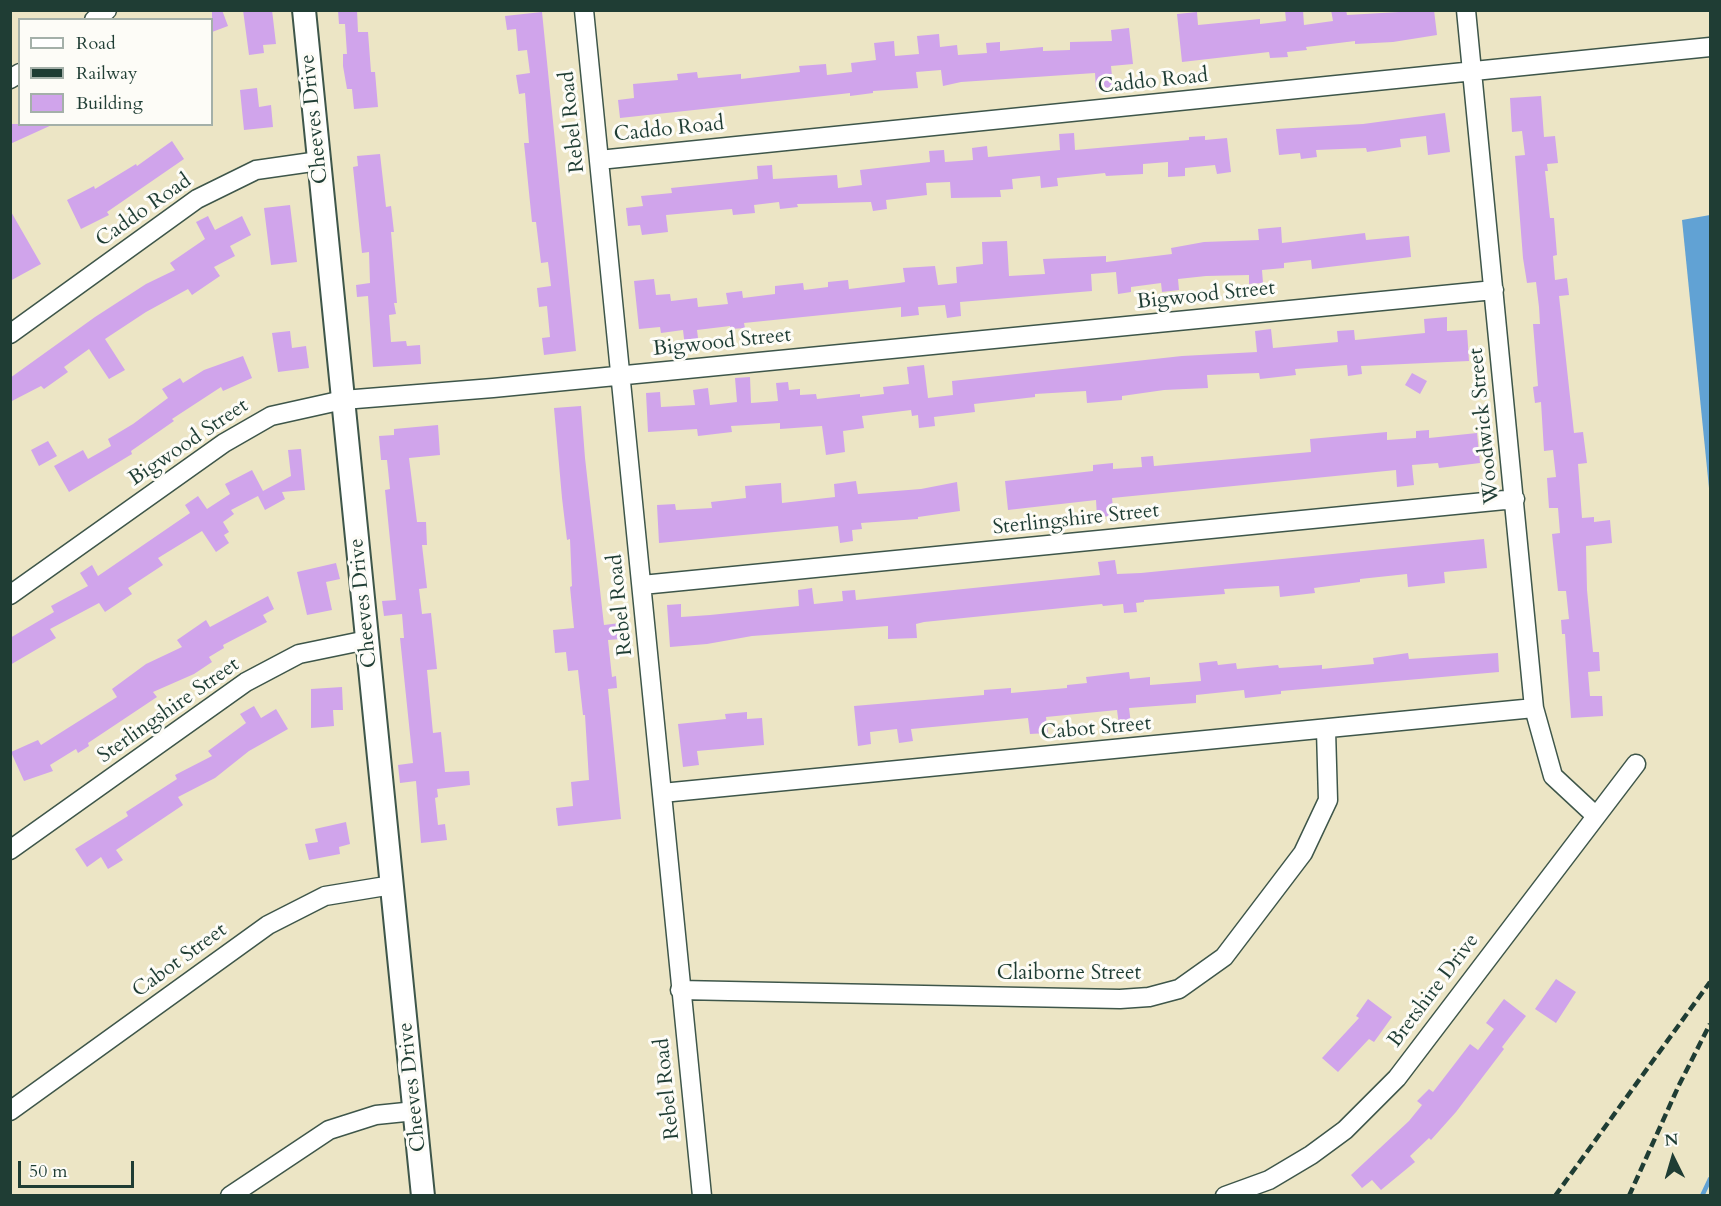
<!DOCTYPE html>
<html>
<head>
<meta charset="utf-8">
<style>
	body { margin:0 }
	#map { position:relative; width:1721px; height:1206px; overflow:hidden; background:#ece5c5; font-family:Cardo,serif }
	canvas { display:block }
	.frame { position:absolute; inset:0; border:12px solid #1f3d34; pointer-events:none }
	.legend { position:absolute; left:18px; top:18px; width:195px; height:108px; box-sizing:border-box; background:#fdfcf7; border:2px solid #a4b0a9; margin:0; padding:8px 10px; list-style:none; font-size:18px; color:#1f3d34 }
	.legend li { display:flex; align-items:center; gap:12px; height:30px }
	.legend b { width:30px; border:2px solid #a4b0a9 }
	.north { position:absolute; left:1643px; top:1128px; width:60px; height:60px; -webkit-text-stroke:4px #fdfcf7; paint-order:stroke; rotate:355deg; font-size:16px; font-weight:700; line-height:24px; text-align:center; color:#1f3d34 }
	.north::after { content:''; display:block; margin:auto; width:21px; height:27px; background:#1f3d34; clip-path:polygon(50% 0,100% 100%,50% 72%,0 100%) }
	.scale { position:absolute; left:18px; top:1161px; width:116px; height:27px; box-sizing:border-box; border:3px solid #1f3d34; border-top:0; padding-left:8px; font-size:18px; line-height:21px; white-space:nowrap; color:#1f3d34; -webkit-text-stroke:4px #fdfcf7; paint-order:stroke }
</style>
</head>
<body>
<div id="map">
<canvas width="1721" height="1206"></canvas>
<div class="frame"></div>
<ul class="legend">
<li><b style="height:8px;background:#fff"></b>Road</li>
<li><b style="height:8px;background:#1f3d34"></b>Railway</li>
<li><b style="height:16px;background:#d0a4eb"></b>Building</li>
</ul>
<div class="north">N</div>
<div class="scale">50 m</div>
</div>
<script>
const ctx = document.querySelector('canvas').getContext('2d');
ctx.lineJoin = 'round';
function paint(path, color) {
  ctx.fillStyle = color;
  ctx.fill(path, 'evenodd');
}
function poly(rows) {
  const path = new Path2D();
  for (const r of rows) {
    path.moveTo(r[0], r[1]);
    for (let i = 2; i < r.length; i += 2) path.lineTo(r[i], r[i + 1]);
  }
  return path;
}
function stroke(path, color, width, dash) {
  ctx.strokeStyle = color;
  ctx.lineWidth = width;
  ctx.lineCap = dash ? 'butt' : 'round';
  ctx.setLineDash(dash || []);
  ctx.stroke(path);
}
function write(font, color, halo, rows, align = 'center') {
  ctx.font = font + ' Cardo,serif';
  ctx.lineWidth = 6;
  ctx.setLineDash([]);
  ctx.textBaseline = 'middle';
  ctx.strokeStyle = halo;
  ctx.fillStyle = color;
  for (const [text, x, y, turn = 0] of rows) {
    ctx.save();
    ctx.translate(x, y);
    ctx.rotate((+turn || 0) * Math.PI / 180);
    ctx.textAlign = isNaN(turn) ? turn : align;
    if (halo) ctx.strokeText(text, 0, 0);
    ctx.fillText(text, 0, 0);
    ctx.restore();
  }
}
const water = poly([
	[1710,215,1710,498,1682,220]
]);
const stream = poly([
	[1702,1196,1710,1179]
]);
const building = poly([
	[212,10,222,10,228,26,212,32],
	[243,10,272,10,276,44,263,45,264,53,249,55],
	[338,10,357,10,358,32,368,32,371,72,375,72,378,107,354,109,352,89,347,89,343,66,343,54,347,54,345,24,339,24],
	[1285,10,1303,10,1304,25,1333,21,1331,10,1346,10,1347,15,1434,10,1437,35,1393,42,1355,44,1355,41,1306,47,1307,50,1287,52,1288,57,1270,58,1269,52,1182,62,1177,14,1197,12,1198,25,1260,19,1260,24,1286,21],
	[542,12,576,351,544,355,542,338,550,337,547,306,539,307,537,288,551,286,548,262,541,263,536,222,532,222,524,143,529,143,525,93,519,94,516,75,530,73,527,50,518,51,516,29,507,30,505,16],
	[1129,28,1133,64,1111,66,1113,87,1096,89,1095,73,961,82,943,86,941,70,916,72,918,88,873,91,873,93,850,96,850,93,833,95,620,118,618,100,634,98,633,84,678,80,677,74,697,72,698,78,741,74,741,79,800,72,799,66,826,64,827,75,852,72,851,63,876,60,874,43,894,41,895,56,919,54,917,36,939,34,940,47,957,45,958,55,987,53,986,43,1000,42,1000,51,1043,47,1043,51,1070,50,1070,42,1112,41,1111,30],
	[257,88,259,107,271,105,273,127,244,130,240,90],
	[1541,96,1544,137,1555,136,1558,163,1547,164,1548,171,1545,171,1550,218,1554,218,1557,255,1553,256,1555,280,1567,278,1569,295,1559,296,1574,433,1583,432,1587,463,1578,464,1582,518,1594,517,1594,522,1610,520,1612,543,1586,546,1587,590,1593,652,1599,652,1600,671,1588,672,1590,696,1602,696,1603,716,1571,718,1565,634,1562,634,1561,620,1569,619,1566,591,1558,591,1552,534,1560,533,1558,508,1549,508,1547,478,1556,477,1553,450,1544,451,1541,402,1535,403,1533,387,1538,386,1533,324,1540,324,1539,307,1536,282,1527,283,1523,258,1515,156,1525,155,1522,131,1512,132,1510,98],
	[1445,113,1450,152,1428,155,1426,136,1400,139,1401,147,1367,152,1366,148,1316,150,1317,157,1301,159,1300,153,1279,155,1276,129,1363,124],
	[10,124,54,124,10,144],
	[1074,133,1075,150,1189,140,1189,137,1205,136,1205,140,1227,138,1231,172,1217,174,1215,165,1185,168,1185,176,1168,177,1168,162,1143,164,1143,174,1106,176,1105,173,1057,178,1058,186,1041,188,1040,176,1012,179,1013,189,1000,190,1001,197,951,198,950,182,926,183,927,195,886,200,887,209,873,211,871,202,797,204,798,207,780,209,779,202,754,205,755,213,733,215,732,209,666,215,668,232,642,235,640,225,628,226,626,208,643,206,641,196,672,193,671,188,758,179,757,166,772,165,773,179,837,175,838,188,862,185,860,170,930,162,929,151,944,150,945,162,973,160,972,148,987,146,988,157,1060,150,1059,134],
	[172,141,184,159,107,212,109,215,81,229,67,200,94,186,95,189,136,164,137,166],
	[380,154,386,207,391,206,394,232,391,232,397,303,394,303,396,314,389,315,391,342,406,341,407,346,420,345,421,364,373,367,368,296,357,297,356,285,370,283,369,252,362,253,353,167,358,166,357,156],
	[290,205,297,262,271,265,264,208],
	[10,210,41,264,10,281],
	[208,216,215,230,242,216,251,235,230,246,235,256,214,267,220,276,192,295,188,289,146,312,105,339,125,370,109,379,89,349,64,367,68,372,44,389,41,386,10,402,10,378,95,317,146,284,175,270,170,263,205,239,196,222],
	[1281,227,1282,243,1365,233,1366,240,1409,236,1411,257,1312,269,1311,260,1284,263,1284,268,1262,270,1263,283,1249,284,1249,275,1206,276,1178,279,1179,290,1162,292,1161,283,1131,287,1131,292,1118,294,1116,272,1091,274,1092,291,960,302,961,316,947,318,945,305,918,307,919,315,901,317,901,307,744,323,745,328,731,329,730,326,697,330,699,346,685,347,683,330,661,333,660,327,639,329,634,281,654,279,656,295,670,294,671,301,697,298,698,307,728,304,726,293,742,291,743,298,775,294,775,286,803,283,804,290,828,287,828,282,848,280,849,289,899,283,905,282,903,268,935,266,938,285,957,283,956,267,983,264,982,242,1007,241,1009,276,1045,274,1043,259,1106,256,1106,262,1172,254,1171,248,1204,242,1259,240,1258,229],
	[1447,317,1447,331,1467,330,1469,361,1361,366,1362,374,1348,376,1347,365,1295,369,1296,375,1260,379,1259,373,1207,375,1208,388,1164,390,1122,396,1122,400,1087,403,1086,391,1035,394,1035,397,974,404,975,412,934,417,935,426,919,428,918,415,912,416,911,410,862,416,864,428,843,431,845,452,826,455,822,426,780,429,780,423,731,426,732,432,698,436,697,429,648,432,646,393,660,392,661,407,695,405,693,390,708,388,710,405,737,402,735,378,750,377,751,403,778,401,776,383,788,382,789,390,800,389,800,395,816,394,817,399,860,394,860,397,884,394,883,387,909,384,907,367,924,365,928,398,953,395,952,381,1182,356,1257,352,1255,331,1271,329,1273,348,1338,342,1337,331,1354,330,1355,340,1425,333,1424,319],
	[290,331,292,348,306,346,309,368,278,372,272,333],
	[243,356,252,378,223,391,221,387,172,419,174,421,131,451,132,454,69,492,54,466,83,450,88,459,111,446,108,439,133,424,168,398,162,389,180,378,183,383,204,370],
	[1412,373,1427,381,1420,394,1405,385],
	[581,406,585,458,604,625,620,623,622,639,608,640,612,677,616,676,617,688,608,689,621,819,558,826,556,808,573,806,571,782,589,780,585,715,583,715,578,670,568,671,566,652,555,653,553,630,574,628,570,587,572,586,570,539,567,540,562,498,554,408],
	[438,425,440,455,409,458,417,522,426,522,427,545,422,545,427,588,419,589,422,614,431,613,437,669,427,670,433,733,441,732,445,772,469,771,470,785,437,789,438,797,435,798,438,825,445,824,447,840,421,843,416,781,400,783,398,765,413,763,400,638,404,638,402,614,384,616,382,601,396,600,385,490,390,489,387,460,381,460,379,436,394,435,394,429],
	[1429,430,1429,438,1477,433,1480,463,1439,468,1438,463,1412,465,1414,485,1397,487,1396,470,1112,498,1114,516,1097,517,1096,500,1008,510,1005,481,1093,471,1093,465,1113,463,1113,469,1142,467,1141,457,1153,456,1154,466,1311,452,1310,439,1387,432,1387,440,1416,438,1416,431],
	[48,441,57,456,39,466,31,450],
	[301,449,305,490,282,492,285,499,265,510,258,496,231,510,234,514,223,522,229,532,224,535,229,543,216,552,202,531,158,558,163,565,128,588,132,594,105,612,99,603,50,629,56,638,10,665,10,638,54,612,51,606,88,586,80,573,92,565,98,576,190,513,185,505,198,496,207,509,230,494,225,484,252,470,263,491,291,476,288,450],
	[856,481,858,494,921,489,957,482,960,511,918,517,918,519,861,523,862,529,852,530,853,541,840,543,838,526,659,543,657,505,675,504,676,510,712,508,711,502,746,498,745,486,781,483,782,503,835,497,834,484],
	[1484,539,1487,568,1444,572,1445,583,1408,587,1407,574,1360,579,1360,582,1314,588,1315,593,1280,597,1279,586,1224,589,1225,594,1144,600,1144,602,1136,603,1137,612,1124,613,1123,604,1103,606,1102,604,924,622,916,624,917,638,888,639,888,626,752,636,707,644,670,647,667,605,681,604,681,617,710,615,799,606,798,590,812,588,814,604,843,601,842,591,855,590,856,600,1100,575,1098,562,1115,560,1117,574,1141,573],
	[336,563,340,579,326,582,332,610,307,615,297,572],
	[268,596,274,609,263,615,267,622,223,645,224,648,209,657,212,662,194,674,153,692,157,697,88,743,89,746,78,753,76,749,50,765,53,771,24,781,11,752,38,740,41,745,117,697,112,689,146,664,182,647,177,640,206,620,210,627],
	[1408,653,1409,659,1498,653,1499,672,1281,691,1281,694,1245,698,1244,690,1196,695,1196,703,1129,708,1131,724,1119,725,1117,710,1046,717,1048,733,1030,734,1028,718,911,729,913,741,899,743,897,729,870,732,871,744,858,746,854,706,984,695,984,690,1011,688,1011,693,1067,688,1067,685,1087,683,1086,677,1129,672,1130,679,1150,677,1150,685,1201,681,1199,663,1217,661,1218,665,1236,663,1237,669,1278,665,1279,668,1322,665,1322,669,1374,664,1373,658],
	[342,687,343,710,333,710,334,726,311,728,311,689],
	[254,706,261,718,276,709,288,729,249,751,215,778,178,797,183,805,116,850,123,860,108,869,101,857,87,867,75,849,128,816,126,812,177,779,175,775,212,756,208,751,246,723,240,714],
	[747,712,747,719,762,718,764,745,697,751,699,765,683,767,678,724,726,719,725,714],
	[346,822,350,844,339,847,340,854,309,860,305,844,318,842,315,829],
	[1556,979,1576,992,1556,1023,1535,1009],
	[1368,999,1392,1017,1374,1042,1369,1039,1338,1072,1322,1058,1359,1018,1356,1016],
	[1504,999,1526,1016,1502,1047,1504,1049,1456,1112,1431,1140,1429,1138,1410,1156,1415,1162,1381,1190,1372,1180,1362,1188,1351,1175,1409,1121,1422,1105,1417,1101,1429,1089,1433,1092,1470,1044,1478,1050,1494,1029,1486,1023]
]);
const minor = poly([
	[584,10,702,1196],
	[1466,10,1534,708,1553,776,1596,816],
	[94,20,107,10],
	[10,79,20,73],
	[599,160,1710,47],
	[10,334,197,199,256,170,319,161],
	[642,585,1515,499],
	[10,595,224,443,271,416,343,400,493,388,1494,290],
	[662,793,1534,708],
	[10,850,246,682,299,654,367,640],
	[680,990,1120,999,1149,997,1179,989,1224,957,1303,853,1328,800,1326,730],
	[10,1111,268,925,325,896,392,885],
	[230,1196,329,1130,376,1115,415,1111],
	[1225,1196,1269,1180,1311,1155,1345,1130,1397,1078,1636,764]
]);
const tertiary = poly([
	[304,10,423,1196]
]);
const rail = poly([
	[1555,1196,1710,982],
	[1629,1196,1679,1085,1710,1024]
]);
const streetNames = [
	["Caddo Road",1153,82,-6],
	["Cheeves Drive",315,119,-96],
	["Rebel Road",573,122,-96],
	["Caddo Road",669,130,-6],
	["Caddo Road",144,211,-35],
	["Bigwood Street",1206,296,-6],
	["Bigwood Street",722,343,-6],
	["Woodwick Street",1485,426,-96],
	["Bigwood Street",189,443,-34],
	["Sterlingshire Street",1076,520,-6],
	["Cheeves Drive",364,603,-96],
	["Rebel Road",621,605,-96],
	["Sterlingshire Street",169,711,-35],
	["Cabot Street",1096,729,-5],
	["Cabot Street",180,961,-36],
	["Claiborne Street",1069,974],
	["Bretshire Drive",1434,991,-53],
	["Cheeves Drive",413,1087,-96],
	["Rebel Road",668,1089,-96]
];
paint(water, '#61a2d4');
stroke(stream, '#61a2d4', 4.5);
paint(building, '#d0a4eb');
stroke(minor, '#3e564a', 21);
stroke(tertiary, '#3e564a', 26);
stroke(minor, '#fff', 18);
stroke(tertiary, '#fff', 22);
stroke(rail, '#1f3d34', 4.5, [9, 4.5]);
write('21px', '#1f3d34', '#fdfcf7', streetNames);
</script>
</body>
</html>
